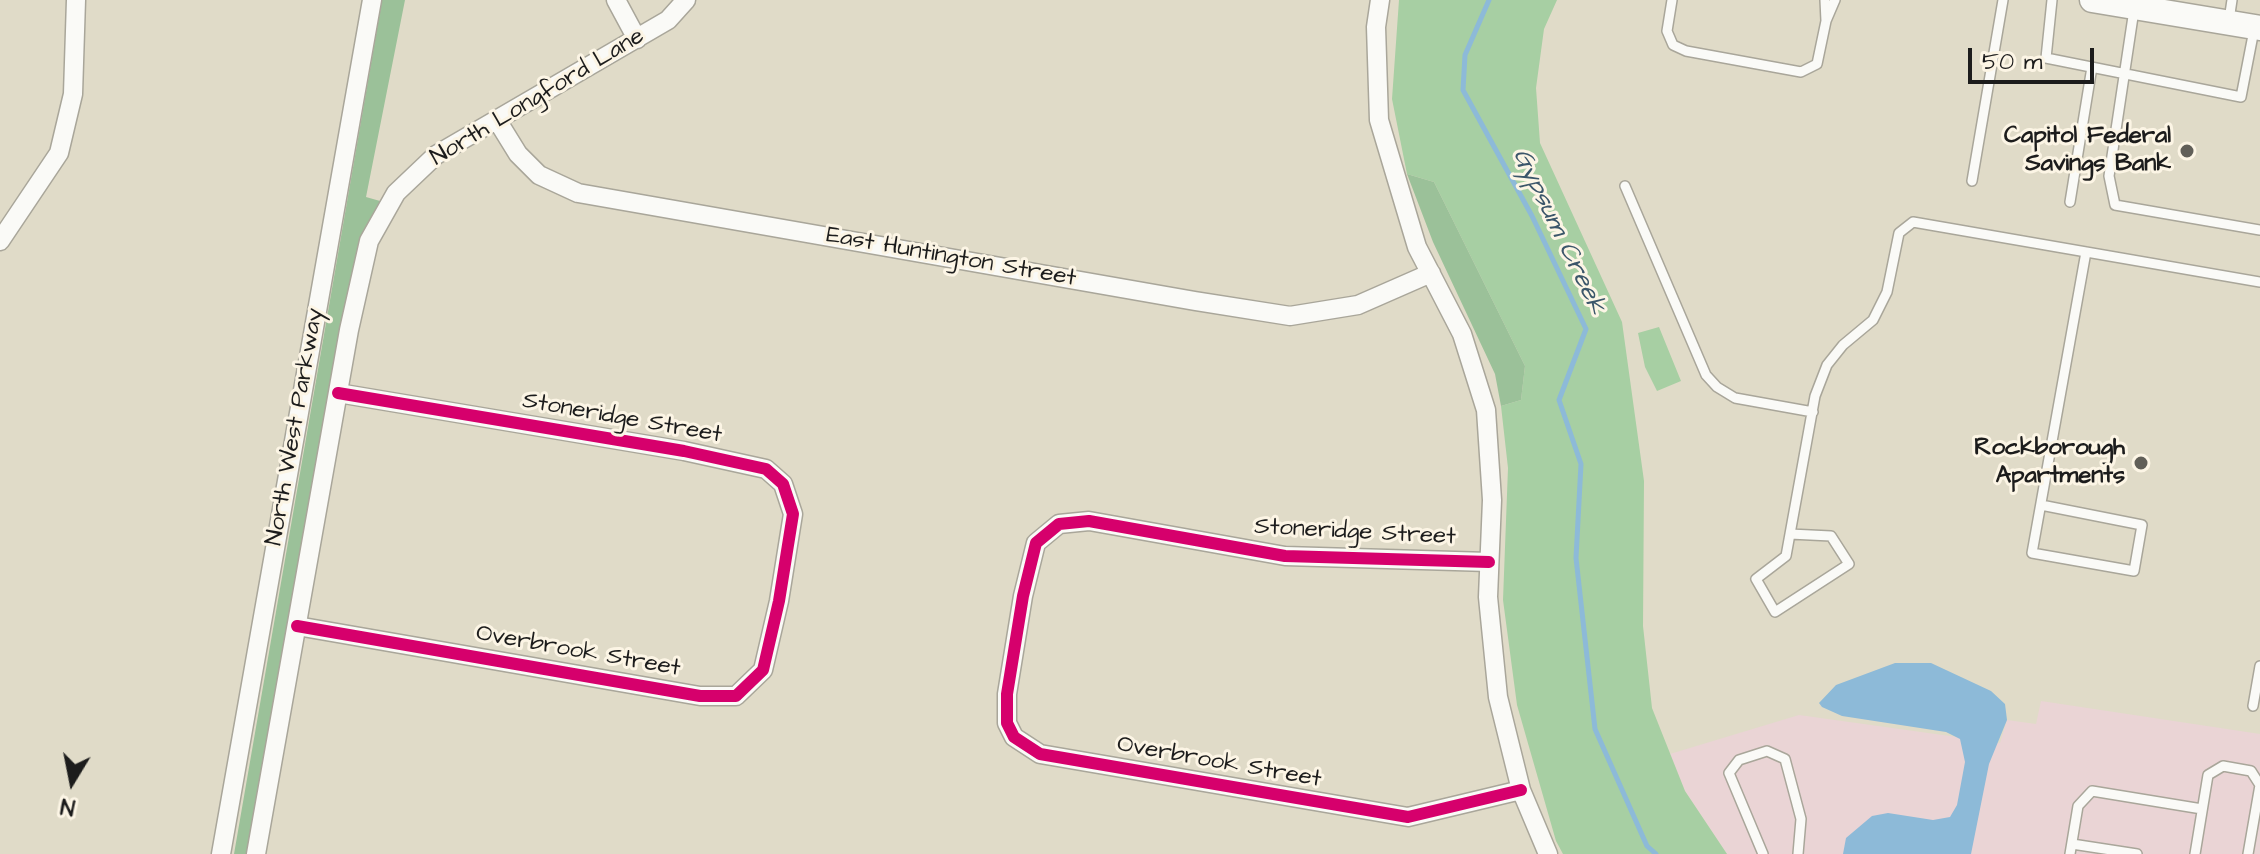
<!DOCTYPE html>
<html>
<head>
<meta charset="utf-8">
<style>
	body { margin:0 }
	#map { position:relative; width:2260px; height:854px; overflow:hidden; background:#e0dbc8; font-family:"Architects Daughter",sans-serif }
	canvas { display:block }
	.north { position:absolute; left:32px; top:742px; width:80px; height:80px; -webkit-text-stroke:6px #fcf5e5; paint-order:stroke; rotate:190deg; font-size:22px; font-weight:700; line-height:32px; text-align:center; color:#1c1c1c }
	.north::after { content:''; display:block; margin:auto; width:28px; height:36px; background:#1c1c1c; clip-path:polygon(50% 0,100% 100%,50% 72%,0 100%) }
	.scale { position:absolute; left:1968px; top:48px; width:126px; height:36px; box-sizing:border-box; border:4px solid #1c1c1c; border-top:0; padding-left:10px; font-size:24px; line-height:28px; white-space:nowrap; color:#1c1c1c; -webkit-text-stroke:6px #fcf5e5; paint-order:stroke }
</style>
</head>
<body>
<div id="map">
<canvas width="2260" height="854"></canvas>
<div class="north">N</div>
<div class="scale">50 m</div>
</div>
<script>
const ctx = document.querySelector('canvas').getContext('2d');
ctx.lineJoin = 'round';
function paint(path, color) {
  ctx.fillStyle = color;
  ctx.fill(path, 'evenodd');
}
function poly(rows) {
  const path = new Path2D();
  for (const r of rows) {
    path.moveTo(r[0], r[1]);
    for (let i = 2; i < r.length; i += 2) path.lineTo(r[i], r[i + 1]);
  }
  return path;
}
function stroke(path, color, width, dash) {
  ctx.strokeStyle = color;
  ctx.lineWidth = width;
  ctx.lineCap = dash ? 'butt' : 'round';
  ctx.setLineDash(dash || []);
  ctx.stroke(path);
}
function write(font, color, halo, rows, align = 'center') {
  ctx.font = font + ' "Architects Daughter",sans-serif';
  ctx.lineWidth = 6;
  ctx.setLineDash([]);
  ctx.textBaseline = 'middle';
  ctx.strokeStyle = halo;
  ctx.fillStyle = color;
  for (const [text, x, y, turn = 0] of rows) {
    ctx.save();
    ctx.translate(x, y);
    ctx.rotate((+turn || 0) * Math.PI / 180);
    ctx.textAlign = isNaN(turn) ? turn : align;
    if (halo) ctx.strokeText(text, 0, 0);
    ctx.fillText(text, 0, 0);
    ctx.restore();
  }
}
const built = poly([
	[2041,701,2260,734,2260,854,1727,854,1685,791,1670,754,1799,715,2000,743,2007,720,2036,724]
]);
const green = poly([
	[1399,0,1557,0,1544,29,1536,88,1540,143,1622,322,1644,481,1643,626,1652,708,1685,791,1727,854,1563,854,1556,841,1517,705,1503,600,1508,468,1501,406,1521,400,1525,366,1434,182,1407,174,1392,99],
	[1659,327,1681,381,1657,391,1645,367,1638,333]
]);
const forest = poly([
	[382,0,405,0,366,197,380,201,359,244,249,854,234,854],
	[1407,174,1434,182,1525,366,1521,400,1501,406,1495,374,1433,242]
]);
const water = poly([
	[1895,663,1931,663,1991,691,2005,704,2007,720,1989,764,1971,854,1843,854,1846,838,1872,816,1888,813,1933,820,1950,817,1957,805,1965,762,1960,739,1946,732,1842,716,1822,707,1819,703,1836,685]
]);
const stream = poly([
	[1489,0,1465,55,1463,90,1532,216,1586,329,1559,400,1581,464,1576,558,1595,729,1647,846,1656,854]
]);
const service = poly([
	[1672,0,1667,31,1673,45,1686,51,1801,72,1817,64,1826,21],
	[1825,0,1826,21,1835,0],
	[2052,0,2046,58,2241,97,2254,30],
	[2134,10,2109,176,2115,205,2260,230],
	[2229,20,2232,0],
	[1972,181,2003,0],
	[1625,186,1706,375,1717,387,1735,398,1813,412],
	[2070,202,2092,67],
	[2041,505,2142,525,2134,571,2032,553,2086,252],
	[1790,534,1831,536,1849,564,1775,612,1756,579,1786,556,1815,396,1827,365,1843,345,1873,320,1887,292,1899,233,1913,222,2260,282],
	[2253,706,2260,666],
	[2072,844,2137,854],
	[1763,854,1729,773,1739,760,1767,751,1785,759,1801,819,1798,854],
	[2070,854,2078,806,2092,791,2202,809],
	[2195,854,2208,775,2223,766,2251,771,2260,785,2248,854]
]);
const minor = poly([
	[616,0,637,39],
	[1380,0,1376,27,1379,120,1417,247,1462,334,1486,410,1492,500,1488,597,1498,697,1521,790,1548,854],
	[497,120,518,154,539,175,578,193,1195,301,1290,316,1358,305,1431,273],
	[0,241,59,153,73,94,76,0],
	[1489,562,1285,556,1089,521,1059,524,1036,543,1023,596,1007,694,1007,723,1014,737,1040,754,1408,817,1521,790],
	[297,626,700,696,736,696,763,670,779,601,793,514,783,484,766,469,684,451,338,393],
	[221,854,372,0],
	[256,854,349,330,369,241,396,193,436,155,668,20,686,0]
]);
const tertiary = poly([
	[2092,0,2260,28]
]);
const cycleway = poly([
	[1489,562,1285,556,1089,521,1059,524,1036,543,1023,596,1007,694,1007,723,1014,737,1040,754,1408,817,1521,790],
	[297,626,700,696,736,696,763,670,779,601,793,514,783,484,766,469,684,451,338,393]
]);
const markers = [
	[2187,151,8,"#615f58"],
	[2141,463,8,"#615f58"]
];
const streetNames = [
	["North Longford Lane",538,98,-31],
	["East Huntington Street",951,258,10],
	["Stoneridge Street",622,419,10],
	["North West Parkway",296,427,-80],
	["Stoneridge Street",1355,533,3],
	["Overbrook Street",578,652,10],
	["Overbrook Street",1219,763,10]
];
const poiNames = [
	["Capitol Federal",2171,137],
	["Savings Bank",2171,165],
	["Rockborough",2125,449],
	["Apartments",2125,477]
];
const waterNames = [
	["Gypsum Creek",1558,232,64]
];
paint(built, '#ead4d5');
paint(green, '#a7cfa3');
paint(forest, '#9bc199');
paint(water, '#8dbad8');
stroke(stream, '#8dbad8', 5);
stroke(service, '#a9a69a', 12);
stroke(minor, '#a9a69a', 21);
stroke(tertiary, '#a9a69a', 27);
stroke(service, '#fafaf7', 9);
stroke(minor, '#fafaf7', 18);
stroke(tertiary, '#fafaf7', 24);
stroke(cycleway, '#d6006c', 12);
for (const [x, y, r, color] of markers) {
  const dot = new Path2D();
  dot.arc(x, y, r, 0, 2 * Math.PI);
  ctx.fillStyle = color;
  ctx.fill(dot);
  stroke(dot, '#fcf5e5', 3);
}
write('24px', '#1c1c1c', '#fcf5e5', streetNames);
write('bold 24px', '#1c1c1c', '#fcf5e5', poiNames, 'right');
write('italic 26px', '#3b566a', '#fcf5e5', waterNames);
</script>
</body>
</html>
